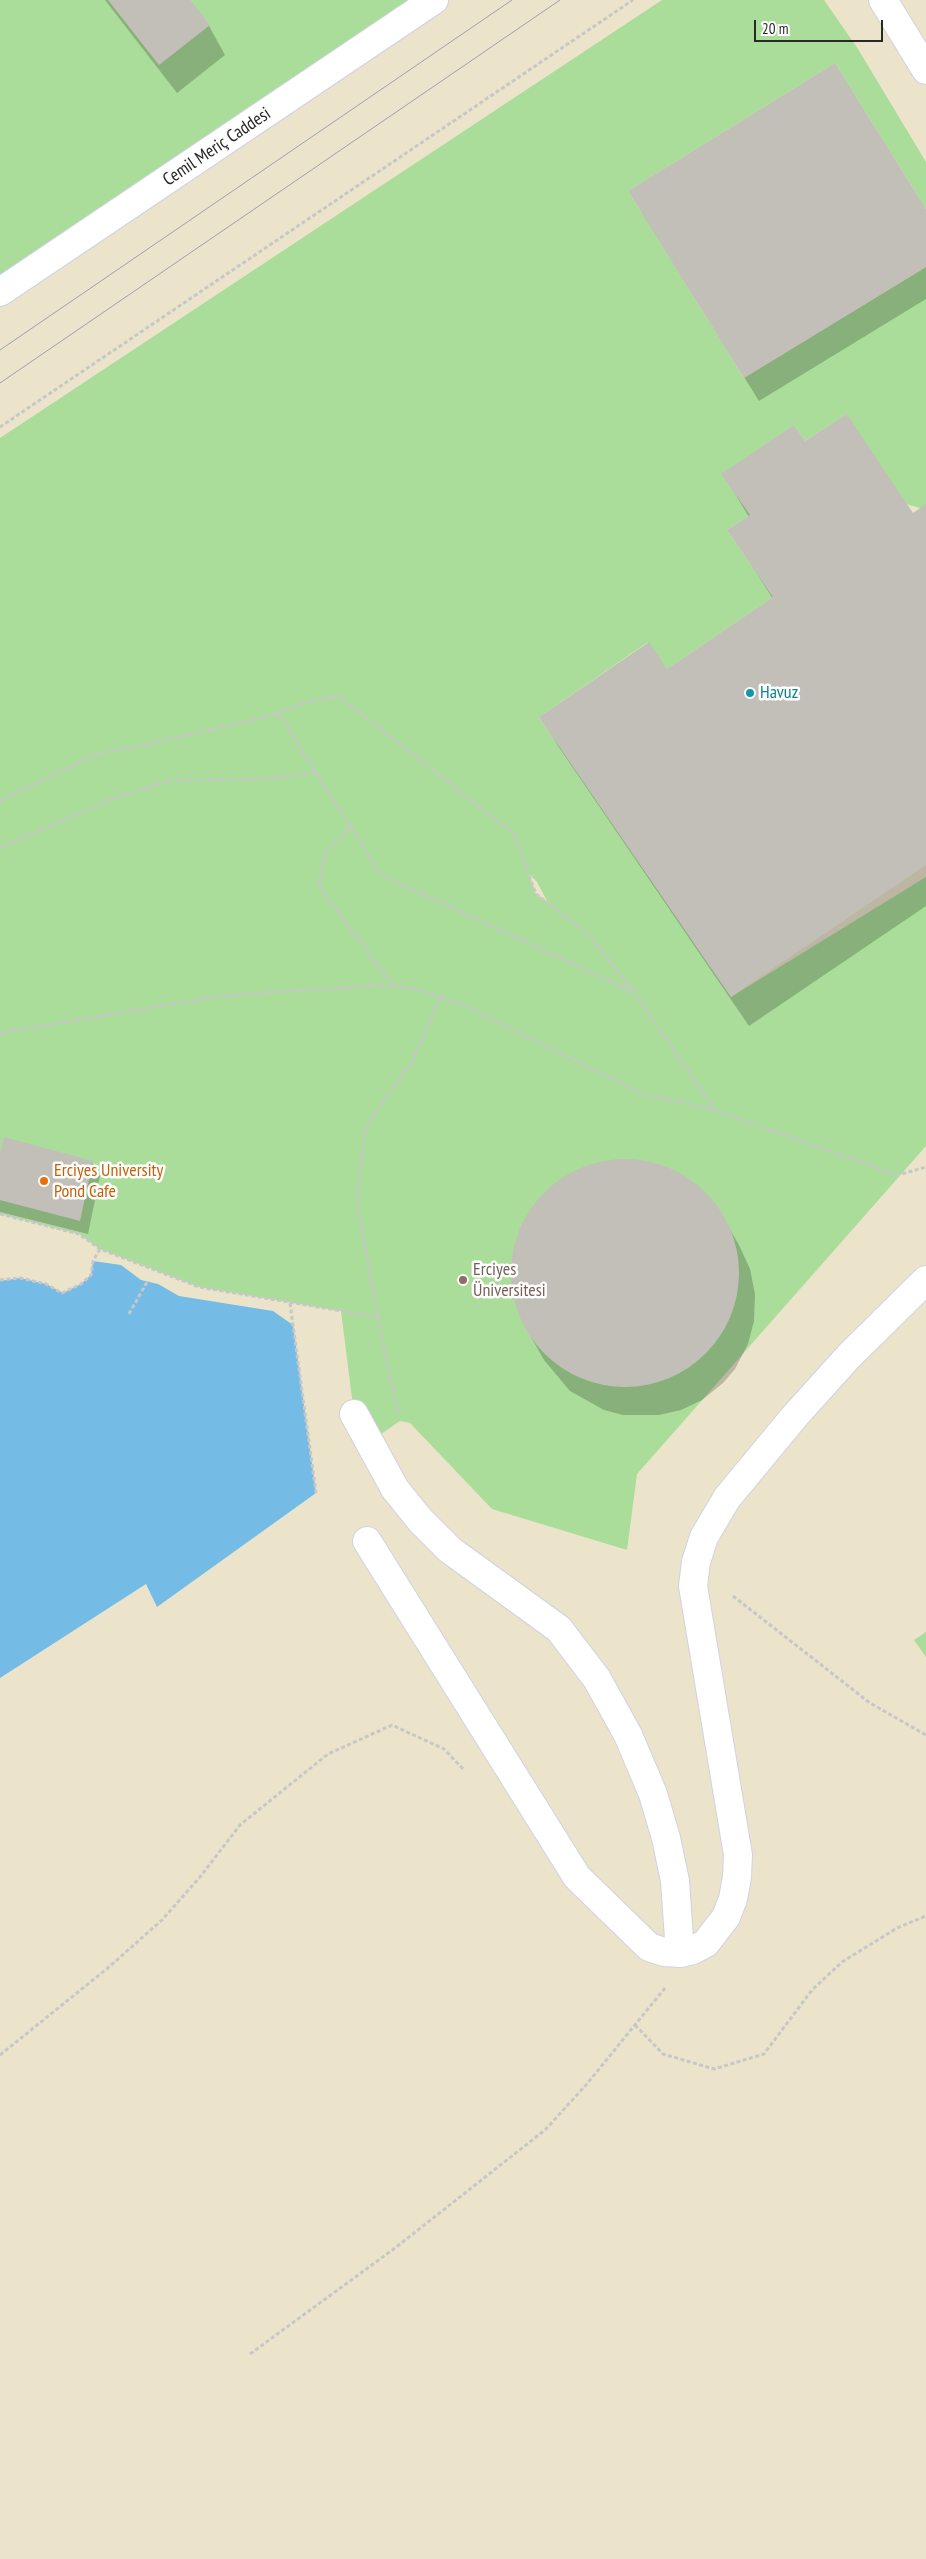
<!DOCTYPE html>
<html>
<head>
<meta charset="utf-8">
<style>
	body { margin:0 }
	#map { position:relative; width:926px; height:2559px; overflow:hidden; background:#eae5db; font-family:"PT Sans Narrow",sans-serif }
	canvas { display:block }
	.scale { position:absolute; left:754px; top:20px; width:129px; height:22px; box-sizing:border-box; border:2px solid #282828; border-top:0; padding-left:6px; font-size:15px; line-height:18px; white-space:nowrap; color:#282828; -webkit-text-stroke:4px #fff; paint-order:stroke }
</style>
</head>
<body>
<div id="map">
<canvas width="926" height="2559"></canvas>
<div class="scale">20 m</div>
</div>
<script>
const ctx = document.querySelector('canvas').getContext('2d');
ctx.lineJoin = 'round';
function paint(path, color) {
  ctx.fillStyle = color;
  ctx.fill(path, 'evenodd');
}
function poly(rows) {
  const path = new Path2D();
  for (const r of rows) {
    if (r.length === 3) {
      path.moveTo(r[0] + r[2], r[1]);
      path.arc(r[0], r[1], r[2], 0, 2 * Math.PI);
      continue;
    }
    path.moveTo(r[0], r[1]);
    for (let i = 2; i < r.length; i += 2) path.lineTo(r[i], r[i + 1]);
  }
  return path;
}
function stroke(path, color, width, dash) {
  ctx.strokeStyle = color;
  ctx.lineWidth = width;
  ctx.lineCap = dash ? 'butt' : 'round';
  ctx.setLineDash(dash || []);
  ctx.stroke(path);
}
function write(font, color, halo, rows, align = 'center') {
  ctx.font = font + ' "PT Sans Narrow",sans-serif';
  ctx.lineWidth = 5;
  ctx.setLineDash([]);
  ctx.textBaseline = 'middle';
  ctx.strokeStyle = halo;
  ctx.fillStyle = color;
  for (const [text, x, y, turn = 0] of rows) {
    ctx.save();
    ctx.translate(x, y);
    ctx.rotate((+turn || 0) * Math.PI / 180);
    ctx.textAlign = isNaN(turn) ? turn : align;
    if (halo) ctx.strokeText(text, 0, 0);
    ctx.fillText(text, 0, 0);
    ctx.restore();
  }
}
const education = poly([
	[0,0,926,0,926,2559,0,2559]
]);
const green = poly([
	[0,0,435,0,0,307],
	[662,0,824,0,858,49,926,162,926,209,835,63,628,191,744,378,926,267,926,510,900,502,847,414,805,441,794,425,750,515,727,530,773,597,667,669,648,642,539,717,731,997,926,877,926,1146,637,1474,627,1550,492,1509,410,1423,400,1421,368,1443,354,1414,341,1311,199,1287,100,1249,79,1234,0,1214,0,438],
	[529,874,537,882,547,901,536,894],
	[926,1632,926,1657,914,1640]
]);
const water = poly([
	[93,1261,121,1265,141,1280,158,1284,179,1296,273,1311,293,1325,316,1493,157,1607,146,1584,0,1678,0,1281,20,1278,46,1284,63,1293,81,1284,91,1275]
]);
const shadow = poly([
	[105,0,188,0,209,26,225,55,177,93],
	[926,212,926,299,759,401,643,215],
	[804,443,913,514,926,506,926,906,749,1026,558,746,541,717,666,670,773,599,729,530,749,517,723,474],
	[0,1160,92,1162,100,1176,88,1234,0,1212],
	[621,1161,664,1167,686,1178,703,1191,721,1214,739,1245,750,1269,755,1294,754,1321,748,1344,735,1369,723,1383,702,1400,681,1410,659,1415,623,1415,604,1410,570,1391,544,1360,527,1330,514,1295,513,1255,524,1221,540,1198,567,1176,592,1165]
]);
const building = poly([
	[108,0,190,0,210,25,159,65],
	[835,63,926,209,926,267,744,378,628,191],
	[847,414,913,513,926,504,926,865,731,997,539,717,649,642,667,669,773,597,727,530,750,515,721,474,794,425,805,441],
	[4,1137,93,1161,80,1221,0,1200,0,1154],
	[625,1273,114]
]);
const path = poly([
	[0,427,633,0],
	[278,712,380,874,633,992],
	[0,801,92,756,255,720,312,701,339,696,513,833,536,894,587,933,634,992,714,1109],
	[350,827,325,853,319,887,394,986],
	[0,848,111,799,173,780,260,779,315,773],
	[0,1033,219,996,381,985,417,989,464,1005,641,1093,714,1110,898,1175,926,1167],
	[0,1214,79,1234,100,1249,199,1287,378,1317,398,1415],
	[0,1280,20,1278,46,1284,62,1293,81,1284,91,1275,93,1261,100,1249],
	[290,1303,316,1493],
	[129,1314,147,1282],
	[378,1317,357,1203,365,1128,413,1060,441,995],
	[733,1596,870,1703,926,1735],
	[635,2025,663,2054,714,2069,764,2054,812,1990,842,1962,897,1928,926,1916],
	[0,2055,109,1967,162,1920,200,1877,240,1825,328,1754,392,1725,444,1749,464,1770],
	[250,2354,395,2248,545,2130,586,2085,665,1988]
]);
const minor = poly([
	[883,0,926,70],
	[0,292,434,0],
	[354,1414,395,1489,421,1521,450,1550,559,1629,597,1679,628,1735,653,1794,666,1838,675,1881,680,1953],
	[367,1541,577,1877,649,1947,664,1952,680,1953,693,1950,706,1943,726,1917,733,1899,737,1877,738,1855,693,1586,696,1562,704,1537,727,1498,794,1417,849,1356,926,1280]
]);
const tram = poly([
	[0,350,512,0],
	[0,383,560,0]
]);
const markers = [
	[750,693,5,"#0f9aa8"],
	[44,1181,5,"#e8710a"],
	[463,1280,5,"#8d6e63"]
];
const streetNames = [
	["Cemil Meriç Caddesi",217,147,-34]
];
const cultureNames = [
	["Havuz",760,693]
];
const foodNames = [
	["Erciyes University",54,1171],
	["Pond Cafe",54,1192]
];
const educationNames = [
	["Erciyes",473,1270],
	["Üniversitesi",473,1291]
];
paint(education, '#ebe4cb');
paint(green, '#aadd9a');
paint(water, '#74bce6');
paint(shadow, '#0003');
paint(building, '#c2bfb8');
stroke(minor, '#d0d2e1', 30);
stroke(path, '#c7c7c7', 3, [4, 2.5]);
stroke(minor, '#fff', 28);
stroke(tram, '#9e9fb2', 1);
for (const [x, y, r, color] of markers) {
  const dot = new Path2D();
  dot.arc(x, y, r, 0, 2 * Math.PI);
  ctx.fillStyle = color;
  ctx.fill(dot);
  stroke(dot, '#fff', 2);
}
write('18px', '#282828', '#fff', streetNames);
write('18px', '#0d838f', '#fff', cultureNames, 'left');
write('18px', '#c56008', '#fff', foodNames, 'left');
write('18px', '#785e54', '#fff', educationNames, 'left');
</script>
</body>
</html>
